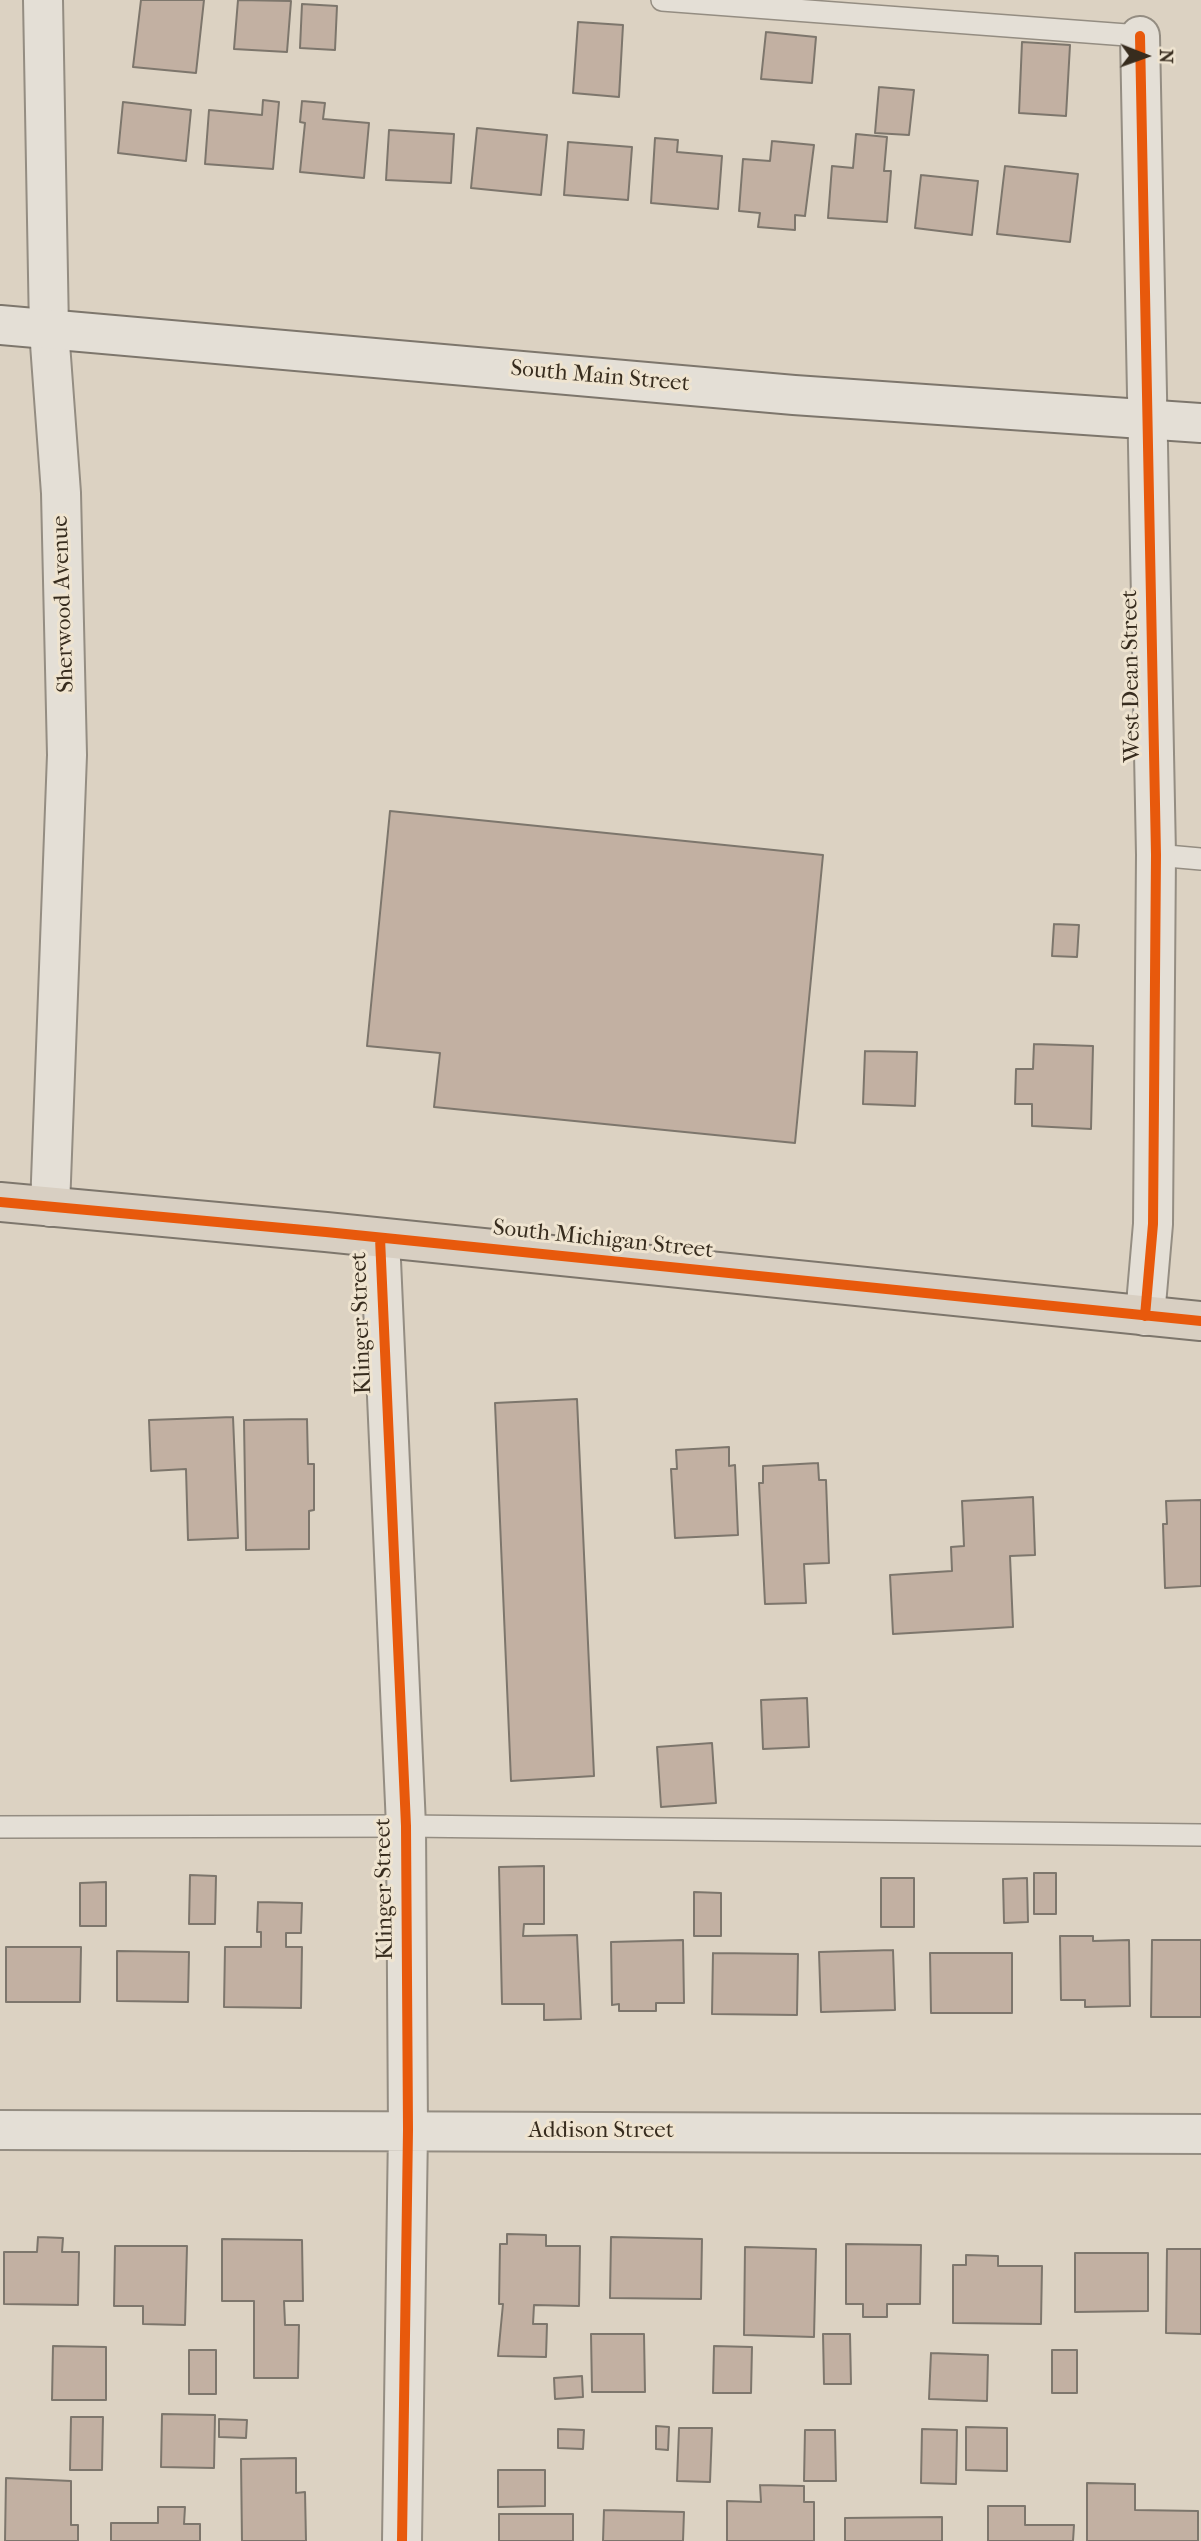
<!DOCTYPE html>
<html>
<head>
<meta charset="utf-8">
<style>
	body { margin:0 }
	#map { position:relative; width:1201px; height:2541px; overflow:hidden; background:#dcd2c2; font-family:"IM FELL French Canon",serif }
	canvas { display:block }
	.north { position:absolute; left:1110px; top:21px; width:70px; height:70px; -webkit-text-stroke:5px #efe4d0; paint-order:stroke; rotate:91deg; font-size:19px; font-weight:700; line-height:28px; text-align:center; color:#372c1e }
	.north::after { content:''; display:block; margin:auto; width:24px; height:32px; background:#372c1e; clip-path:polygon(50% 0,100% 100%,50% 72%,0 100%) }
</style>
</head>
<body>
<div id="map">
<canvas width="1201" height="2541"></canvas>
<div class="north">N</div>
</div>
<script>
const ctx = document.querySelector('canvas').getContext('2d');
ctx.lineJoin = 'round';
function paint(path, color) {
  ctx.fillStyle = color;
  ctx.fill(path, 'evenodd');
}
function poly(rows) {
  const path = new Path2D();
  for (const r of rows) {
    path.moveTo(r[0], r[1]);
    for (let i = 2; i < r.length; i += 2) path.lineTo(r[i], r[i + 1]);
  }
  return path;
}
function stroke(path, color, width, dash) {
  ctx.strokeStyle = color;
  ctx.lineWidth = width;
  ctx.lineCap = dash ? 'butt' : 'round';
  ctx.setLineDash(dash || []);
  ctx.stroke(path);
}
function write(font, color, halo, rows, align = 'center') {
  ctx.font = font + ' "IM FELL French Canon",serif';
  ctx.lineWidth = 6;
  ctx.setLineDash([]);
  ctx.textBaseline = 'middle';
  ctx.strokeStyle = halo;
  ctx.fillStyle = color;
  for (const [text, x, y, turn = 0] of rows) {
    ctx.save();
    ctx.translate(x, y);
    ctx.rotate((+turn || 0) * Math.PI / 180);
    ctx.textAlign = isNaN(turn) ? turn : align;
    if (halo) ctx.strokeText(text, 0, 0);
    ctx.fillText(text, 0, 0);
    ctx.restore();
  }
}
const building = poly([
	[141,0,204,0,196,73,133,67,141,0],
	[238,0,291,1,287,52,234,49,238,0],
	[302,4,337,6,335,50,300,48,302,4],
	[578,22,623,25,619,97,573,93,578,22],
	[766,32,816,37,812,83,761,79,766,32],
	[1022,42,1070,45,1066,116,1019,113,1022,42],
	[879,87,914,90,909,135,875,133,879,87],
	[263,100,279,102,273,169,205,164,209,110,262,115,263,100],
	[302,101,325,103,323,119,369,123,364,178,300,172,305,123,300,122,302,101],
	[123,102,191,110,186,161,118,153,123,102],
	[477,128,547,135,541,195,471,188,477,128],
	[389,130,454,134,451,183,386,180,389,130],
	[856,134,887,137,884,171,891,171,887,222,828,218,832,166,853,168,856,134],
	[655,138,678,140,677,152,722,156,718,209,651,203,655,138],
	[772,141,814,145,805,216,795,215,795,230,758,227,760,213,739,211,743,159,770,161,772,141],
	[568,142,632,147,628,200,564,195,568,142],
	[1005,166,1078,174,1070,242,997,234,1005,166],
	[921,175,978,181,972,235,915,228,921,175],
	[390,811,823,855,795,1143,434,1107,440,1053,367,1046,390,811],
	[1054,924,1079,925,1077,957,1052,956,1054,924],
	[1034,1044,1093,1046,1091,1129,1032,1126,1032,1104,1015,1104,1016,1069,1033,1069,1034,1044],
	[865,1051,917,1052,915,1106,863,1104,865,1051],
	[577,1399,594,1776,511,1781,495,1403,577,1399],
	[233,1417,238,1538,188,1540,186,1469,151,1471,149,1420,233,1417],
	[307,1419,308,1464,314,1464,314,1510,309,1511,309,1549,246,1550,244,1420,307,1419],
	[729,1447,729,1466,735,1465,738,1535,675,1538,671,1469,677,1469,676,1450,729,1447],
	[818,1463,819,1480,826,1480,829,1563,804,1564,806,1603,765,1604,759,1483,763,1483,763,1466,818,1463],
	[1033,1497,1035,1555,1010,1556,1013,1627,893,1634,890,1575,952,1571,951,1547,964,1546,962,1501,1033,1497],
	[1201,1500,1201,1586,1165,1588,1163,1524,1167,1524,1166,1501,1201,1500],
	[807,1698,809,1747,763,1749,761,1700,807,1698],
	[712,1743,716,1803,661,1807,657,1747,712,1743],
	[544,1866,544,1924,524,1924,523,1936,577,1935,581,2019,544,2020,544,2004,502,2004,499,1867,544,1866],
	[1034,1873,1056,1873,1056,1914,1034,1914,1034,1873],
	[190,1875,216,1876,215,1924,189,1924,190,1875],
	[881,1878,914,1878,914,1927,881,1927,881,1878],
	[1027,1878,1028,1922,1004,1923,1003,1879,1027,1878],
	[106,1882,106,1926,80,1926,80,1883,106,1882],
	[694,1892,721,1893,721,1936,694,1936,694,1892],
	[258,1902,302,1903,301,1933,286,1933,286,1947,302,1947,301,2008,224,2007,225,1947,261,1947,261,1932,257,1932,258,1902],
	[1060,1936,1093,1936,1093,1941,1129,1940,1130,2006,1085,2007,1085,2000,1061,2000,1060,1936],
	[683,1940,684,2003,656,2003,656,2011,619,2011,619,2004,612,2005,611,1942,683,1940],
	[1152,1940,1201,1940,1201,2017,1151,2017,1152,1940],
	[6,1947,81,1947,80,2002,6,2002,6,1947],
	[893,1950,895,2010,821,2012,819,1952,893,1950],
	[117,1951,189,1952,188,2002,117,2001,117,1951],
	[713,1953,798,1954,797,2015,712,2014,713,1953],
	[930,1953,1012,1953,1012,2013,931,2013,930,1953],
	[507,2234,546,2235,546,2246,580,2246,579,2306,534,2305,533,2324,547,2324,546,2357,498,2356,503,2304,499,2304,500,2244,507,2244,507,2234],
	[38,2237,63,2238,62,2252,79,2252,78,2305,4,2304,4,2252,37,2252,38,2237],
	[611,2237,702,2239,701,2299,610,2298,611,2237],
	[222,2239,302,2240,303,2301,284,2301,285,2325,299,2325,298,2378,254,2378,254,2301,222,2301,222,2239],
	[846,2244,921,2245,920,2304,887,2304,887,2317,863,2317,863,2304,846,2304,846,2244],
	[115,2246,187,2246,185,2325,143,2324,143,2306,114,2306,115,2246],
	[745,2247,816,2249,814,2337,744,2335,745,2247],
	[1167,2249,1201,2249,1201,2334,1166,2333,1167,2249],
	[1075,2253,1148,2253,1148,2311,1075,2312,1075,2253],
	[966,2255,998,2256,998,2266,1042,2266,1041,2324,953,2323,953,2265,966,2265,966,2255],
	[591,2334,644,2334,645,2392,592,2392,591,2334],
	[823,2334,850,2334,851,2384,824,2384,823,2334],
	[53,2346,106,2347,106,2400,52,2400,53,2346],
	[714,2346,752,2347,751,2393,713,2393,714,2346],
	[189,2350,216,2350,216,2394,189,2394,189,2350],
	[1052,2350,1077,2350,1077,2393,1052,2393,1052,2350],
	[931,2353,988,2355,987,2401,929,2399,931,2353],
	[582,2376,583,2397,555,2399,554,2378,582,2376],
	[162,2414,215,2415,214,2468,161,2467,162,2414],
	[71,2417,103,2417,102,2470,70,2470,71,2417],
	[219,2419,247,2420,246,2438,219,2437,219,2419],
	[656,2426,669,2427,668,2450,656,2449,656,2426],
	[966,2427,1007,2428,1007,2471,966,2470,966,2427],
	[679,2428,712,2428,710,2482,677,2481,679,2428],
	[558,2429,584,2430,583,2449,558,2448,558,2429],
	[922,2429,957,2430,956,2484,921,2483,922,2429],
	[805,2430,835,2430,836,2481,804,2481,805,2430],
	[296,2458,296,2493,305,2492,306,2541,242,2541,241,2459,296,2458],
	[498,2470,545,2470,545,2506,498,2507,498,2470],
	[6,2478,71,2481,71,2525,78,2525,78,2541,5,2541,6,2478],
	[1087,2483,1135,2484,1135,2510,1198,2511,1198,2541,1087,2541,1087,2483],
	[760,2485,804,2486,804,2502,814,2502,814,2541,727,2541,727,2501,761,2502,760,2485],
	[988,2506,1025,2506,1025,2525,1074,2525,1073,2541,988,2541,988,2506],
	[158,2507,185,2507,184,2524,200,2524,200,2541,111,2541,111,2523,158,2523,158,2507],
	[604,2510,684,2512,683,2541,603,2541,604,2510],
	[499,2514,573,2514,573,2541,499,2541,499,2514],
	[942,2517,942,2541,845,2541,845,2518,942,2517]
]);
const service = poly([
	[662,0,1140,36],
	[1156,855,1201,859],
	[0,1827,406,1826,1201,1835]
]);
const minor = poly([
	[43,0,49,330,61,493,67,755,50,1207],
	[1140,36,1156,855,1153,1224,1145,1316],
	[380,1238,406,1826,408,2130,402,2541],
	[0,2130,1201,2134]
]);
const secondary = poly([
	[0,325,794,395,1201,423]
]);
const primary = poly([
	[0,1202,326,1232,1201,1321]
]);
const cycleway = poly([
	[1140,36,1156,855,1153,1224,1145,1316],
	[0,1202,326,1232,1201,1321],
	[380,1238,406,1826,408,2130,402,2541]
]);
const streetNames = [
	["South Main Street",600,377,5],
	["Sherwood Avenue",64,604,-92],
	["West Dean Street",1132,676,-91],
	["South Michigan Street",603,1240,6],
	["Klinger Street",362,1323,-92],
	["Klinger Street",385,1889,-91],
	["Addison Street",601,2131]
];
paint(building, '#c2b0a2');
stroke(building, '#7d766c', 2);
stroke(service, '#948d82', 24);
stroke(minor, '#948d82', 42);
stroke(secondary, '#7d766c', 42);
stroke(primary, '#7d766c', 42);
stroke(service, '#e4dfd6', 21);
stroke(minor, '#e4dfd6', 38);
stroke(secondary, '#e4dfd6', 38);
stroke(primary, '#d8cfc2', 38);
stroke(cycleway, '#e8590c', 10);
write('23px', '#372c1e', '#efe4d0', streetNames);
</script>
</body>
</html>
